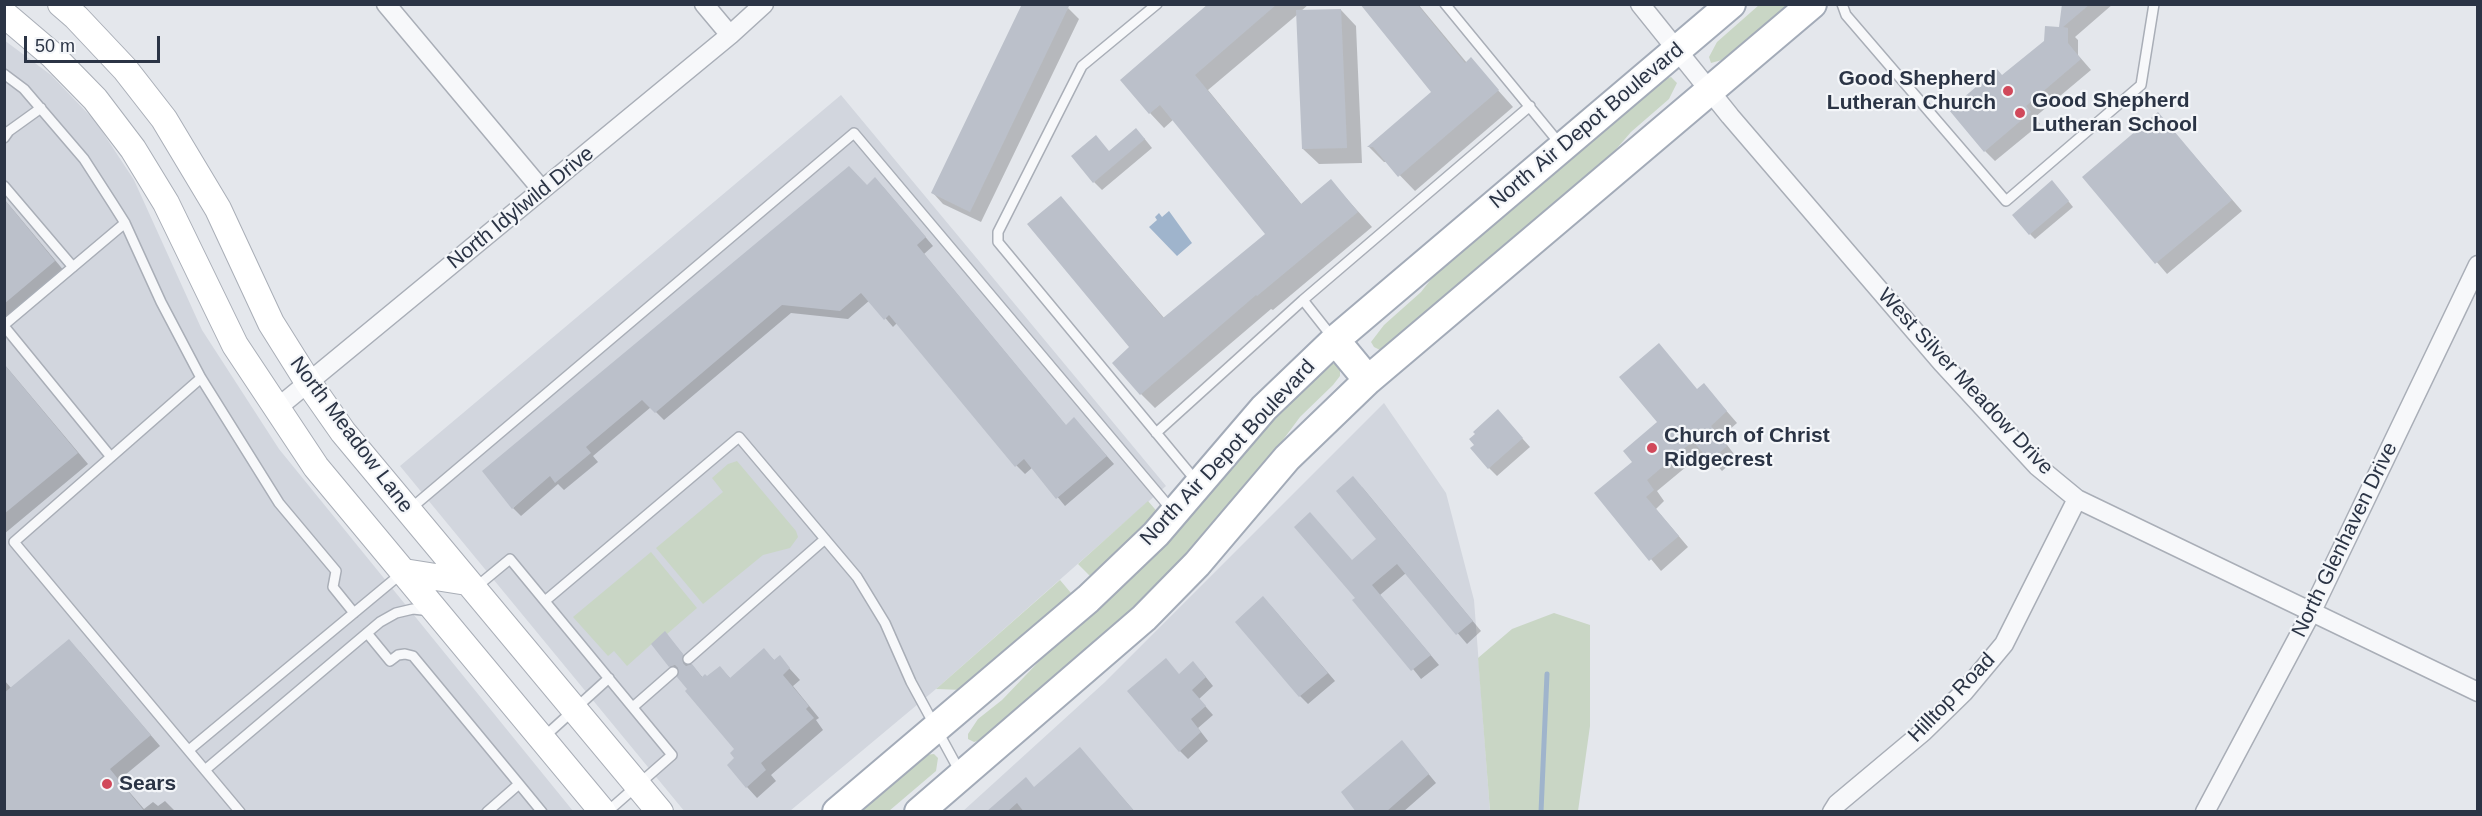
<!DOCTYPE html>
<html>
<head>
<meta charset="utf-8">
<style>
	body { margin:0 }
	#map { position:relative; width:2482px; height:816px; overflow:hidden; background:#e4e7ec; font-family:Arial,sans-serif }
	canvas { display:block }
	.frame { position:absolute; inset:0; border:6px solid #2b3445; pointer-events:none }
	.scale { position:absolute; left:24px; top:36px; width:136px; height:27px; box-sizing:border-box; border:3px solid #2b3445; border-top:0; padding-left:8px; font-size:18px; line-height:21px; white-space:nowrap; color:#2b3445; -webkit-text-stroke:4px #f4f6f9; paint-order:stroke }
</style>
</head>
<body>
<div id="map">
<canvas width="2482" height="816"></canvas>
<div class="frame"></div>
<div class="scale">50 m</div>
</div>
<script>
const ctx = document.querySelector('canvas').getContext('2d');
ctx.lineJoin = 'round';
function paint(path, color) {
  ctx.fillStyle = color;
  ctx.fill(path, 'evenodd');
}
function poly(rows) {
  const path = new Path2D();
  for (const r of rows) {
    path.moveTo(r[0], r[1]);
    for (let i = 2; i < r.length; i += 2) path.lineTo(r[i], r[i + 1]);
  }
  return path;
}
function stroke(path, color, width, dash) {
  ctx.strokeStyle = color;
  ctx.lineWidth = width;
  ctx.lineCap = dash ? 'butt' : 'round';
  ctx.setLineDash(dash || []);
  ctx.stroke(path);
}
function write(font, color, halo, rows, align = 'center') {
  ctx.font = font + ' Arial,sans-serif';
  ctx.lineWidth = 4.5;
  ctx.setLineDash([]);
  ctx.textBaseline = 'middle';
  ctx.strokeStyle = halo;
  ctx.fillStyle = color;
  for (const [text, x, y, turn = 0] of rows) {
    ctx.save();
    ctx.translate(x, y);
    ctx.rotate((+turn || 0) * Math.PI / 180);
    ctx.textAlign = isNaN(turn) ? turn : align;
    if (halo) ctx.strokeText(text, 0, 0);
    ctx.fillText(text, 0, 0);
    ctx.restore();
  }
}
const built = poly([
	[4,40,51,75,96,122,134,180,202,330,279,449,573,811,5,811],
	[841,95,1166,486,936,689,790,811,685,812,400,466],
	[1384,403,1446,493,1474,600,1490,811,962,812,1105,682]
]);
const green = poly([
	[1759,5,1794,5,1729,58,1711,63,1709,57,1717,42],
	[1671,77,1677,83,1669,99,1631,132,1612,154,1583,182,1391,346,1380,350,1374,347,1371,342,1384,325,1421,292,1439,269,1651,84],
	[1328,364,1336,364,1340,368,1340,376,1333,385,1300,417,1268,460,1157,591,990,737,974,742,968,739,968,734,978,719,1002,700,1249,442],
	[737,461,796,531,798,537,790,548,763,555,703,604,656,548,723,492,712,478,728,464],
	[1148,501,1160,515,1101,574,1091,577,1078,564],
	[651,552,697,608,667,634,665,632,627,666,614,651,608,656,573,617],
	[1060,580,1071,593,1069,600,964,690,936,689],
	[1554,613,1590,625,1590,726,1578,811,1490,811,1478,658,1512,629],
	[934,754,938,758,936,771,889,811,856,812,925,755]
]);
const water = poly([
	[1169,211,1192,243,1177,256,1149,227,1157,220,1155,217,1159,213,1162,217]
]);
const shadow = poly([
	[1210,4,1309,4,1300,12,1341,10,1356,26,1362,163,1319,164,1303,149,1298,14,1208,90,1302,205,1331,181,1372,227,1273,310,1271,309,1155,408,1141,394,1132,348,1061,198,1165,319,1268,234,1174,119,1164,128,1150,113],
	[1362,4,1418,4,1467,63,1471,60,1513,107,1415,191,1387,162,1384,162,1369,147,1434,92],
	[2064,4,2113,4,2075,37,2078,40,2078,55,2091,70,2035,117,2040,124,1995,161,1985,151,2002,77,2061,29],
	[1068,8,1079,19,981,222,943,204,933,193],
	[2158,114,2242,211,2167,274,2084,177],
	[1144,138,1152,148,1102,190,1094,182,1109,152],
	[867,187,883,187,933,246,924,254,1067,427,1082,428,1114,464,1065,506,1033,467,1025,474,1017,466,897,323,893,327,870,300,848,319,791,313,664,420,651,407,593,456,598,462,564,490,558,484,521,516,513,508],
	[2057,187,2073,207,2035,239,2030,234],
	[4,199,65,272,4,324],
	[4,364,88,464,4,534],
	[1704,385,1737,423,1721,437,1737,458,1722,471,1704,452,1657,491,1664,501,1656,509,1688,547,1661,571,1596,493,1634,462],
	[1498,411,1530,447,1497,476,1489,468,1476,446,1477,434],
	[1362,487,1481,631,1467,644,1406,573,1380,595,1439,665,1421,679,1357,598,1310,514,1352,561,1378,539],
	[1271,606,1335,681,1308,704,1300,696],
	[665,633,703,678,707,678,720,668,731,679,764,650,775,661,779,657,800,680,793,686,819,718,816,720,823,730,771,775,776,781,757,798,747,787,736,758,736,750,670,666],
	[80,652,160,746,119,780,144,809,153,802,158,806,165,801,175,811,4,812,4,680,12,689],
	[1201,671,1213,686,1199,699,1213,715,1198,728,1208,741,1188,759,1180,751,1180,675],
	[1402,742,1436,783,1403,812,1358,812],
	[1080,749,1135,812,989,812,1035,788]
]);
const stream = poly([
	[1541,812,1547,674]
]);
const building = poly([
	[1022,4,1070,4,970,212,931,193],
	[1208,4,1277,4,1195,75,1301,204,1331,179,1358,212,1257,296,1256,295,1140,395,1112,363,1129,347,1027,224,1061,196,1163,318,1265,234,1160,105,1149,114,1120,80],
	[1360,4,1417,4,1465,63,1471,57,1499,90,1398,177,1373,147,1367,147,1431,92],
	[2062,4,2090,4,2063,27,2068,28,2068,43,2081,59,2026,106,2031,112,1984,152,1949,110,1997,69,2002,75,2044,41,2045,26,2059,27],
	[1341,9,1347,148,1302,149,1296,10],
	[2158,112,2232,200,2155,264,2082,177],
	[1136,128,1145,139,1093,183,1071,156,1096,135,1109,151],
	[849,166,867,185,875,177,926,237,917,245,1066,425,1074,417,1107,456,1056,499,1024,459,1015,467,889,315,884,320,861,293,840,311,782,305,655,413,642,400,586,447,591,453,555,483,550,476,512,509,482,471],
	[2052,180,2069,201,2029,235,2012,215],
	[4,199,55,261,4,304],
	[1659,343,1697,389,1704,383,1727,411,1711,426,1727,446,1710,461,1693,441,1647,480,1654,490,1646,497,1679,536,1649,561,1594,493,1632,462,1623,451,1657,422,1619,377],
	[4,364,78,453,4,514],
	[1498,409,1523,438,1488,469,1470,448,1474,445,1469,439,1475,434,1473,432],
	[1353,476,1473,621,1456,635,1397,564,1372,585,1431,655,1411,671,1352,600,1355,598,1294,527,1310,512,1352,560,1376,539,1336,491],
	[1263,596,1328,673,1299,697,1235,622],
	[665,631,683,654,683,663,686,666,692,664,702,677,705,674,707,676,720,666,730,678,764,648,774,660,780,655,790,668,783,675,809,706,806,709,814,718,761,763,766,770,746,788,727,765,734,758,730,753,734,749,685,691,687,689,677,677,678,668,675,665,669,667,651,644],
	[69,639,151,735,110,769,145,812,4,812,4,693],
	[1166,658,1179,674,1193,661,1206,677,1192,690,1206,706,1191,719,1201,732,1179,752,1127,691],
	[1402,740,1429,774,1386,812,1356,812,1341,792],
	[1080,747,1135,812,1024,812,1017,803,1007,812,986,812,1026,777,1034,787]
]);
const lane = poly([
	[1157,4,1082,66,998,232,998,242,1197,482],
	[1445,4,1560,144],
	[1842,4,1846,15,2006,201,2141,85,2154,4],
	[4,74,24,89,84,159,113,204,125,223,161,302,201,378,279,503,336,571,333,587,354,613],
	[4,138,9,131,41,108],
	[4,186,73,267],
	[1303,300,1333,338],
	[4,325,125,223],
	[4,326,111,457],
	[201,378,14,542,240,812],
	[1156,433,1303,300,1530,106],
	[409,510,854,133,1171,509],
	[475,588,510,559,672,755,607,812],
	[545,601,739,437,857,577,885,623,911,682,960,772],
	[367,633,390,661,398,655,405,654,413,656,519,784,487,812],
	[688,659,825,539],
	[633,707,673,672],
	[544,737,609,678],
	[189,750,402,573],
	[205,770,380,622,396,613,413,609,431,611],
	[519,784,542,812]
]);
const street = poly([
	[386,4,542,190],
	[704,4,730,35],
	[1640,4,1730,116,1942,363,2037,466,2077,499,2478,692],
	[276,409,730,35,764,4],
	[1832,812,1837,804,1923,732,1964,692,2004,644,2077,499],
	[2205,812,2311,613,2478,265]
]);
const secondary = poly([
	[61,4,76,17,125,69,164,119,218,209,271,323,308,382,343,432,660,812],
	[4,14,51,54,95,99,133,149,166,203,235,345,316,467,603,812],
	[404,572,467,582]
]);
const primary = poly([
	[1335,340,1368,380],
	[837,812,1088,599,1156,534,1264,408,1335,340,1731,4],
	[919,812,1144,618,1197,564,1287,458,1368,380,1812,4]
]);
const markers = [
	[2008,91,6,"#d1495b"],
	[2020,113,6,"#d1495b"],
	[1652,448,6,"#d1495b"],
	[107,784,6,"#d1495b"]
];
const poiNames = [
	["Good Shepherd",1996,79,"right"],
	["Lutheran Church",1996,103,"right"],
	["Good Shepherd",2032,101],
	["Lutheran School",2032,125],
	["Church of Christ",1664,436],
	["Ridgecrest",1664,460],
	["Sears",119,784]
];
const streetNames = [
	["North Air Depot Boulevard",1587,126,-40],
	["North Idylwild Drive",521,208,-39],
	["West Silver Meadow Drive",1965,382,47],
	["North Meadow Lane",351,435,53],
	["North Air Depot Boulevard",1228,453,-47],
	["North Glenhaven Drive",2345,540,-64],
	["Hilltop Road",1952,698,-46]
];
paint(built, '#d2d6de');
paint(green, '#c9d6c5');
paint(water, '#9fb4cc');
paint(shadow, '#0003');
stroke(stream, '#9fb4cc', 5);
paint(building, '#bbc0ca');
stroke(lane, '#a9aeb7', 12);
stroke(street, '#a9aeb7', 21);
stroke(secondary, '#a9aeb7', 28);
stroke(primary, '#a3abb8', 32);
stroke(lane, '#f7f8fa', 9);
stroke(street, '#f7f8fa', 18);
stroke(secondary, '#fff', 26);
stroke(primary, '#fff', 28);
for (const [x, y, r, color] of markers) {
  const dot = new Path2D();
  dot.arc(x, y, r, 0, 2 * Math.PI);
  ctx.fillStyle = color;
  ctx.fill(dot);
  stroke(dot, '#f4f6f9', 2);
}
write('bold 21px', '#2b3445', '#f4f6f9', poiNames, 'left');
write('21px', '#2b3445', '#f4f6f9', streetNames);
</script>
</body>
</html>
